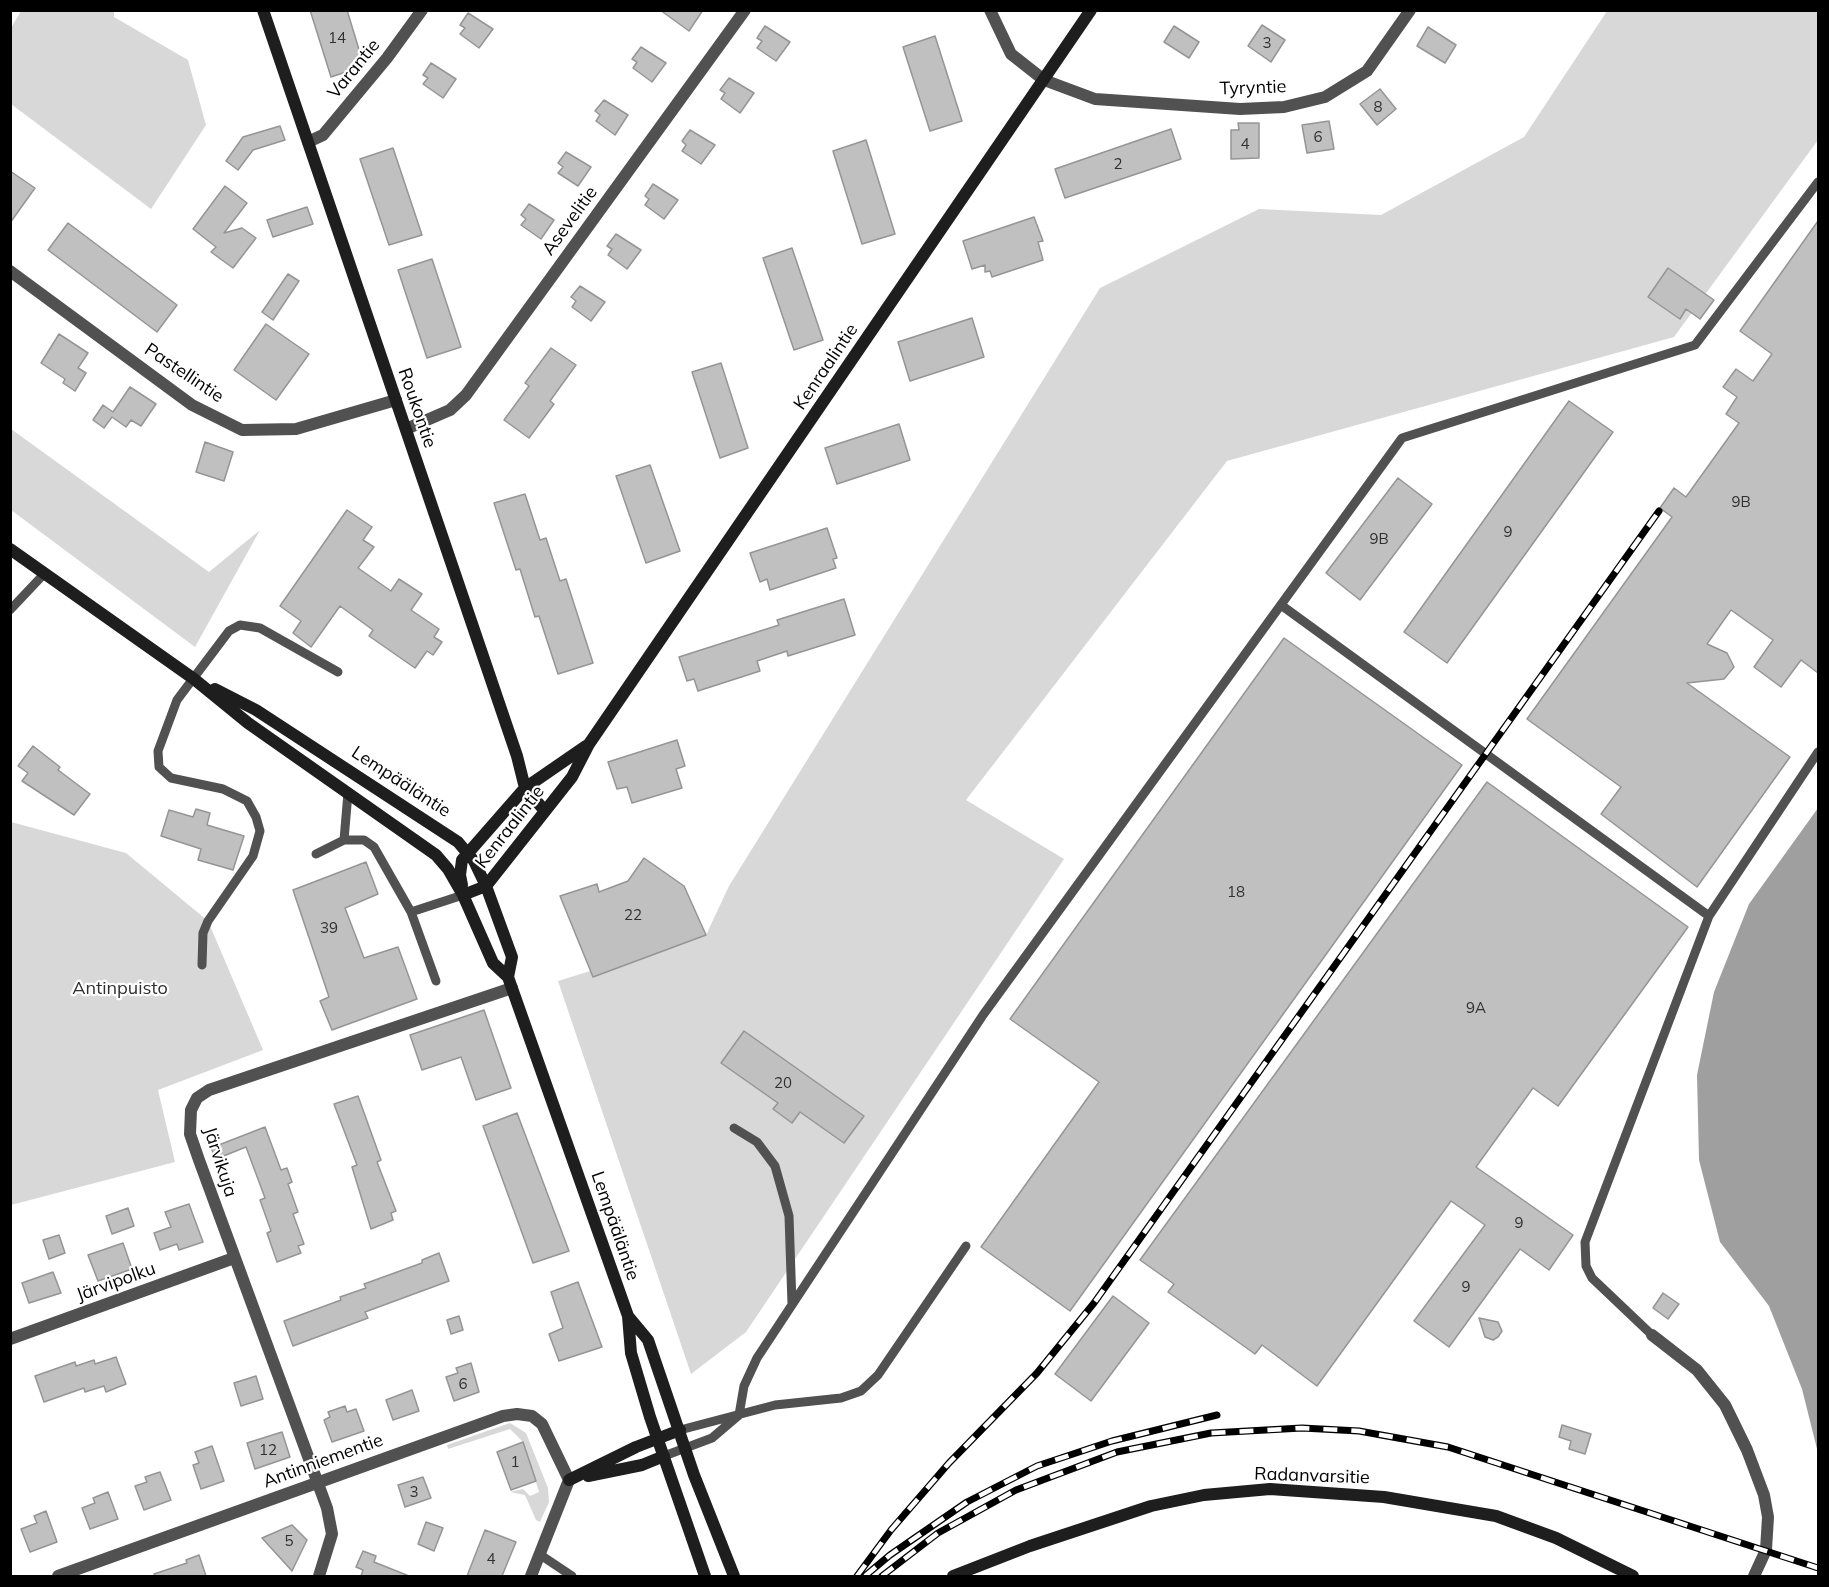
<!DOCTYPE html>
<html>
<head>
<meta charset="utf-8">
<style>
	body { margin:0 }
	#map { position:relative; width:1829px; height:1587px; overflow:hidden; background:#fff; font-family:Mulish,sans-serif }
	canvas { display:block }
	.frame { position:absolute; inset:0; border:12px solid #000; pointer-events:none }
</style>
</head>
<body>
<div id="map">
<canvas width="1829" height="1587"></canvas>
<div class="frame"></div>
</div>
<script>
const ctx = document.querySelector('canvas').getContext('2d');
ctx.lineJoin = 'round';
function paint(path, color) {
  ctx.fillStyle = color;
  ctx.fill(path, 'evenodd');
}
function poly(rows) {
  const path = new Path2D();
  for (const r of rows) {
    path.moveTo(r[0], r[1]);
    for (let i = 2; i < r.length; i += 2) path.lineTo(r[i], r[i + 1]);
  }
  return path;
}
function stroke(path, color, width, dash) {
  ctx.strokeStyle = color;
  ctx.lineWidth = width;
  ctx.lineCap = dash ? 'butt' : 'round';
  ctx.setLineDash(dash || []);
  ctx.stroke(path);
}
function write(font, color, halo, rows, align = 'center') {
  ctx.font = font + ' Mulish,sans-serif';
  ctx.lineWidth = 4.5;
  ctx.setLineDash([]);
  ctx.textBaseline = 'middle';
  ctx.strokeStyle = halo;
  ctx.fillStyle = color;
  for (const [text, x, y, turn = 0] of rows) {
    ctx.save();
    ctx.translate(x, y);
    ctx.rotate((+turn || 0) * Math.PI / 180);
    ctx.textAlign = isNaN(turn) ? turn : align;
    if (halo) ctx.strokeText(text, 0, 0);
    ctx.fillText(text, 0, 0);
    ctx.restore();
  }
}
const green = poly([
	[21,11,114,11,114,17,188,60,206,125,151,209,11,104,11,28],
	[1607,11,1818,11,1818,140,1674,337,1227,461,966,800,1064,859,746,1332,691,1374,558,981,706,935,729,886,1100,288,1259,209,1381,215,1524,137],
	[11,429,209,572,260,530,195,647,11,510],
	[11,822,126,853,208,921,263,1050,158,1090,175,1162,11,1205],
	[510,1423,526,1433,548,1488,549,1502,540,1522,536,1520,525,1495,510,1492,523,1489,530,1496,539,1492,523,1442,510,1429,448,1449,447,1445]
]);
const water = poly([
	[1818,808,1818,1453,1802,1389,1769,1306,1720,1242,1699,1160,1697,1075,1714,992,1749,904]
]);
const building = poly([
	[310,10,347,10,364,66,331,77,310,10],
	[660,10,703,10,689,31,660,10],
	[468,13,493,29,479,48,460,34,465,28,460,25,468,13],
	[1262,25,1285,40,1271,62,1248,46,1262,25],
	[765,26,790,42,776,61,757,48,762,41,757,38,765,26],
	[1174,26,1199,42,1189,58,1164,42,1174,26],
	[1428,27,1456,45,1445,63,1417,46,1428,27],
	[935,36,962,121,930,131,903,47,935,36],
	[641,47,666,63,652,82,633,68,637,62,632,59,641,47],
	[431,63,456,79,443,98,423,84,428,78,423,75,431,63],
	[729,78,754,93,740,113,721,99,725,93,720,90,729,78],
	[1380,89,1396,109,1377,125,1360,104,1380,89],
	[604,100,628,115,615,135,596,121,600,115,595,111,604,100],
	[1329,121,1334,149,1307,153,1302,125,1329,121],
	[1238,123,1259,123,1259,158,1231,159,1231,130,1239,130,1238,123],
	[280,126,285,140,253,150,238,170,226,161,243,137,280,126],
	[1171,129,1181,159,1065,198,1055,169,1171,129],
	[690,130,715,145,701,164,682,151,686,145,682,141,690,130],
	[866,140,895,234,862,244,833,151,866,140],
	[393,148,422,235,389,245,360,159,393,148],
	[566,152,591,167,578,186,558,173,563,167,558,163,566,152],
	[10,171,35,188,10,223,10,171],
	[653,184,678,200,664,219,645,205,649,199,645,196,653,184],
	[225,186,247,203,224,233,242,228,256,238,233,268,211,252,216,247,193,229,225,186],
	[529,204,554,220,541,239,521,225,526,219,521,215,529,204],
	[307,207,313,224,273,237,267,220,307,207],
	[1034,217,1043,241,1038,242,1043,260,992,277,990,271,985,272,985,265,972,269,963,241,1034,217],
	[1818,221,1818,673,1801,660,1781,687,1754,667,1773,640,1731,610,1707,644,1727,653,1734,667,1724,679,1687,683,1790,757,1697,887,1601,814,1621,787,1527,719,1672,517,1660,508,1674,488,1686,497,1739,423,1726,414,1737,397,1723,387,1736,369,1753,381,1772,354,1740,331,1818,221],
	[68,223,177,305,157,332,48,250,68,223],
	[616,234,641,250,627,269,608,255,612,249,607,246,616,234],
	[792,248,823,340,794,350,763,258,792,248],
	[432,259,461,347,427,358,398,270,432,259],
	[1668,268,1714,300,1700,319,1686,309,1680,319,1648,297,1668,268],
	[288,274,299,281,273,320,262,312,288,274],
	[580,286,605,302,591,321,572,307,576,301,571,297,580,286],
	[972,318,984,357,910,381,898,342,972,318],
	[266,324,309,354,276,400,234,370,266,324],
	[59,334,88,353,78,368,86,373,75,391,63,383,65,379,41,363,59,334],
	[551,348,576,365,550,401,554,404,529,438,504,420,529,386,525,383,551,348],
	[721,363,748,448,720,458,692,372,721,363],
	[130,387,156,404,141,426,131,420,126,427,112,417,104,428,93,420,103,405,113,412,130,387],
	[1569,401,1613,432,1447,663,1404,632,1569,401],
	[899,424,910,460,837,484,825,448,899,424],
	[205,442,233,452,224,481,196,472,205,442],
	[650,465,680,551,646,563,616,476,650,465],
	[1398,478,1432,504,1360,600,1326,573,1398,478],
	[525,494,540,540,546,538,560,581,566,579,593,663,558,674,539,616,535,617,520,569,516,570,494,503,525,494],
	[347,510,372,527,363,540,374,547,358,568,391,591,399,579,422,594,411,610,439,629,434,637,442,642,433,655,427,651,415,668,369,636,373,630,340,606,311,647,293,633,301,621,280,606,347,510],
	[827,528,837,558,833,559,836,568,770,590,767,579,760,582,750,553,827,528],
	[844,599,855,635,788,656,787,651,757,661,760,671,698,691,694,679,687,681,679,657,779,625,777,620,844,599],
	[1284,638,1462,765,1070,1311,981,1247,1099,1082,1010,1019,1284,638],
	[677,740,685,766,676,769,682,788,632,803,627,787,617,789,608,762,677,740],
	[33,746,60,767,58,770,90,794,74,815,22,781,28,773,18,766,33,746],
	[1487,782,1688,927,1558,1106,1533,1088,1476,1167,1573,1235,1549,1270,1520,1249,1449,1347,1414,1321,1485,1225,1451,1201,1317,1386,1262,1345,1255,1354,1168,1292,1174,1284,1140,1260,1487,782],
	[196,809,210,813,207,825,244,836,233,870,198,860,201,849,161,836,169,810,193,817,196,809],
	[644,858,684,886,706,935,593,977,560,896,597,884,599,892,628,881,644,858],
	[366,862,378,894,345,908,364,958,398,947,417,999,332,1030,320,1001,329,997,293,890,366,862],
	[484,1010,511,1088,476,1100,461,1057,422,1070,410,1035,484,1010],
	[744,1031,864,1116,844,1143,800,1112,792,1123,773,1109,778,1103,721,1063,744,1031],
	[358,1096,381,1160,377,1162,396,1211,391,1213,393,1220,371,1229,352,1167,357,1165,334,1104,358,1096],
	[517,1113,569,1251,533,1263,483,1126,517,1113],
	[265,1127,281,1170,287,1168,292,1182,288,1184,298,1212,293,1214,304,1244,298,1246,301,1253,277,1262,267,1233,271,1231,260,1200,265,1198,246,1147,216,1159,211,1148,265,1127],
	[189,1204,203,1242,179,1250,177,1244,160,1250,154,1233,171,1227,165,1212,189,1204],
	[128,1208,134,1226,112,1234,106,1216,128,1208],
	[59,1235,65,1253,49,1259,43,1240,59,1235],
	[123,1243,132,1269,98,1281,88,1255,123,1243],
	[439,1253,449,1281,365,1312,368,1318,293,1346,284,1321,341,1300,340,1297,366,1288,364,1284,422,1263,422,1260,439,1253],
	[53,1272,61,1293,29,1303,22,1283,53,1272],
	[578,1282,602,1347,559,1361,549,1334,563,1328,551,1292,578,1282],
	[1663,1293,1679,1304,1668,1319,1653,1308,1663,1293],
	[1113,1296,1149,1323,1091,1401,1055,1374,1113,1296],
	[459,1316,463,1330,451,1334,447,1320,459,1316],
	[1479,1318,1498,1322,1502,1331,1498,1337,1493,1340,1485,1337,1479,1318],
	[116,1357,126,1384,106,1392,104,1386,85,1392,84,1388,44,1402,35,1376,75,1362,76,1366,94,1360,95,1364,116,1357],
	[471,1363,479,1392,454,1401,446,1377,458,1373,456,1368,471,1363],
	[256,1376,263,1399,241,1406,234,1383,256,1376],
	[412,1390,419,1411,393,1420,386,1400,412,1390],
	[345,1406,347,1412,356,1409,364,1431,332,1442,324,1420,330,1417,328,1412,345,1406],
	[1562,1425,1591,1434,1585,1454,1569,1449,1571,1441,1559,1437,1562,1425],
	[282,1432,290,1457,255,1469,247,1443,282,1432],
	[523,1442,536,1481,511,1490,497,1452,523,1442],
	[212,1446,224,1481,201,1489,193,1465,199,1463,195,1452,212,1446],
	[160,1472,171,1500,144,1510,135,1486,147,1482,145,1477,160,1472],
	[423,1477,431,1498,405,1507,398,1485,423,1477],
	[108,1492,118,1519,90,1529,82,1508,95,1503,93,1498,108,1492],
	[46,1511,57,1542,30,1552,21,1529,37,1523,34,1516,46,1511],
	[426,1522,443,1528,434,1551,418,1544,426,1522],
	[292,1525,307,1540,292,1571,262,1538,292,1525],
	[485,1530,516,1542,502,1576,467,1576,485,1530],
	[363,1551,376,1556,374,1562,409,1576,361,1576,363,1570,356,1567,363,1551],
	[199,1555,206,1576,155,1576,154,1574,187,1563,186,1560,199,1555]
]);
const lane = poly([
	[1281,605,1709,916],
	[10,610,44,574],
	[344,840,348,793],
	[316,854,344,840,364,840,374,847,411,912,436,981],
	[411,912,463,895],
	[202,965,203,933,208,921,253,856,260,831,256,817,247,801,223,789,171,778,159,767,158,751,177,700,229,631,240,625,260,628,338,672],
	[734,1128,757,1142,775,1166,789,1216,792,1304],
	[1652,1335,1592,1278,1586,1266,1585,1242,1709,916,1818,752],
	[680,1430,775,1405,841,1398,861,1391,878,1375,966,1246],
	[664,1456,712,1438,739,1415,744,1386,757,1358,983,1015,1402,438,1695,345,1818,182],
	[539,1554,572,1576]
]);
const street = poly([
	[990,10,1011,54,1044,80,1095,99,1240,109,1284,107,1325,97,1367,71,1410,10],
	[308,142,323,135,387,58,422,10],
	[10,271,192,405,242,430,296,429,396,400],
	[406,429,450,410,466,395,745,10],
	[1652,1335,1697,1370,1725,1405,1747,1450,1764,1495,1768,1517,1766,1550,1754,1576],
	[10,1339,234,1258],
	[58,1576,503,1416,517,1414,532,1416,542,1424,569,1480,531,1576],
	[319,1576,332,1534,327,1508,199,1160,190,1134,191,1110,197,1098,209,1090,512,988]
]);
const secondary = poly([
	[263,10,517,756,525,788,545,811],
	[10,549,194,679,248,723,436,855,448,869,463,895,493,963,508,977,628,1316,631,1353,650,1417,705,1576],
	[215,689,256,710,458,842,474,861,486,886,512,957,508,977],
	[462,885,460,875,462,860,525,788,586,746],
	[463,895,486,886,572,777,589,744,1091,10],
	[628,1316,648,1340,694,1475,734,1576],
	[588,1476,642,1465,664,1456],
	[569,1480,636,1447,680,1430],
	[953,1576,1030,1546,1151,1506,1204,1495,1270,1489,1384,1497,1496,1516,1556,1538,1633,1576]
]);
const rail = poly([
	[857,1576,891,1530,949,1463,1037,1373,1094,1303,1659,511],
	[865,1576,890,1555,967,1502,1037,1466,1112,1441,1217,1415],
	[882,1576,938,1533,1016,1490,1117,1452,1211,1433,1302,1428,1359,1431,1448,1447,1818,1568]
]);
const numberNames = [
	["14",337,38],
	["3",1267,43],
	["8",1378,107],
	["6",1318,137],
	["4",1245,144],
	["2",1118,164],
	["9B",1741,502],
	["9",1508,532],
	["9B",1379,539],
	["18",1236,892],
	["22",633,915],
	["39",329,928],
	["9A",1476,1008],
	["20",783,1083],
	["9",1519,1223],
	["9",1466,1287],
	["6",463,1384],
	["12",268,1450],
	["1",515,1462],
	["3",414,1492],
	["5",289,1541],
	["4",491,1559]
];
const streetNames = [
	["Varantie",354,69,-51],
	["Tyryntie",1253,88,-2],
	["Asevelitie",570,221,-54],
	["Kenraalintie",826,367,-56],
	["Pastellintie",184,373,34],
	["Roukontie",417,408,71],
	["Lempääläntie",401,782,33],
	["Kenraalintie",510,827,-52],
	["Järvikuja",220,1162,72],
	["Lempääläntie",615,1226,71],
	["Järvipolku",116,1282,-20],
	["Antinniementie",323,1461,-20],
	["Radanvarsitie",1312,1476,2]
];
const parkNames = [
	["Antinpuisto",120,989]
];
paint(green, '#d8d8d8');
paint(water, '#9f9f9f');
paint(building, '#c0c0c0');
stroke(building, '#959595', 1.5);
stroke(lane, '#515151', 9);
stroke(street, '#515151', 12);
stroke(secondary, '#1e1e1e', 12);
stroke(rail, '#000', 7);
stroke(rail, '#fff', 4.5, [14]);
write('15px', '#303030', null, numberNames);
write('18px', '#000', '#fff', streetNames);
write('18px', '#2f2f2f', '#fff', parkNames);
</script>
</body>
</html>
